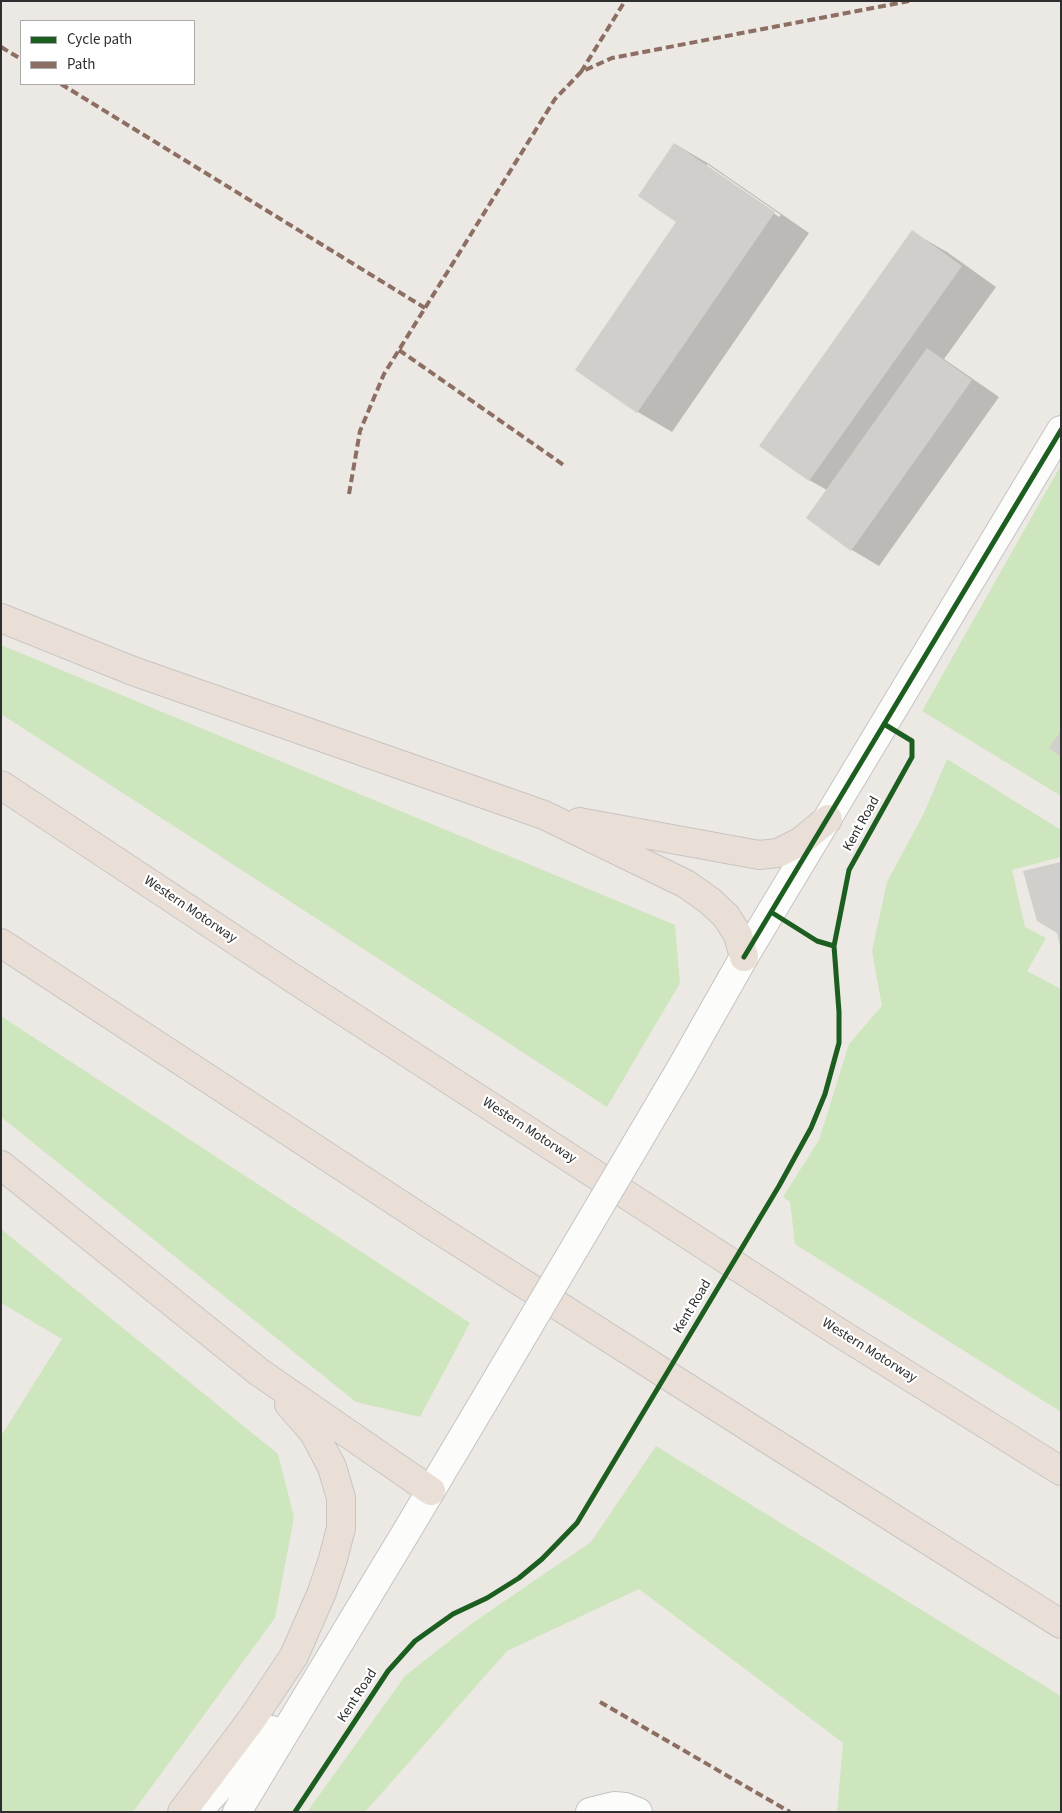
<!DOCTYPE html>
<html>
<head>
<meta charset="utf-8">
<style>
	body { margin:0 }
	#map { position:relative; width:1062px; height:1813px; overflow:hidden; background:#ece8e4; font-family:"Source Sans 3",sans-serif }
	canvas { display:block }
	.frame { position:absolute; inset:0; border:2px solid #2e2e2e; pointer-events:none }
	.legend { position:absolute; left:20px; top:20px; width:175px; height:65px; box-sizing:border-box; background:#fff; border:1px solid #ababab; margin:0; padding:6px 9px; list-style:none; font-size:15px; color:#2e2e2e }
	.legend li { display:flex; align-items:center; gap:10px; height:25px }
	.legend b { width:25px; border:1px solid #ababab }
</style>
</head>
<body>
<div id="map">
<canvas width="1062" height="1813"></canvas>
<div class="frame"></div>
<ul class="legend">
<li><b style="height:6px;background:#1b5e20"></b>Cycle path</li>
<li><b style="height:6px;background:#8d6e63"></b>Path</li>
</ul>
</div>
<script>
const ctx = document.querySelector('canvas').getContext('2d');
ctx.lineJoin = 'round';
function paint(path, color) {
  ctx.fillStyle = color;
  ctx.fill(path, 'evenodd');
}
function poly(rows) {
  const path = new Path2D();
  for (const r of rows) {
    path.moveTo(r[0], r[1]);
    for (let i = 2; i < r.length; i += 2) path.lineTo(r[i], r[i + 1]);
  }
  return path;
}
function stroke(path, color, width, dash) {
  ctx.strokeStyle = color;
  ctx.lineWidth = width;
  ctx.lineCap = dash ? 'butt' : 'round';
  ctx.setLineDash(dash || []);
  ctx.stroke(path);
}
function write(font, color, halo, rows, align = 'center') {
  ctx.font = font + ' "Source Sans 3",sans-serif';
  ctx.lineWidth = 4.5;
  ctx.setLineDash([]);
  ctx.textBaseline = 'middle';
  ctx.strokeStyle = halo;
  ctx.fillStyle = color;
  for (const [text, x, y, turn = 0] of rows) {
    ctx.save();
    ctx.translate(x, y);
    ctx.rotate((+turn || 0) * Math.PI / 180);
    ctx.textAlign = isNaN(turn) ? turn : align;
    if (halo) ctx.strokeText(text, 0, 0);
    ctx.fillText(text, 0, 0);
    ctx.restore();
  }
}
const green = poly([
	[1061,465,1061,796,922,711],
	[1,645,675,925,680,983,607,1107,1,714],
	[947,759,1061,830,1061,857,1012,870,1025,927,1046,938,1027,971,1061,989,1061,1412,795,1244,790,1202,783,1197,819,1140,849,1044,882,1006,872,951,887,882,924,813],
	[1,1016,470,1323,420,1417,356,1402,1,1117],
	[1,1229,278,1454,294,1517,275,1618,133,1812,1,1812,1,1436,62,1339,1,1303],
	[656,1446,1061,1696,1061,1812,837,1812,843,1743,639,1589,507,1651,365,1812,307,1812,405,1676,471,1624,591,1542]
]);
const shadow = poly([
	[675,144,709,164,809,233,672,432,638,412,678,222],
	[707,164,781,215,779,217,707,167],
	[912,232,947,252,996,287,944,359,999,397,879,566,852,550,807,518,827,490,809,480]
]);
const building = poly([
	[674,143,775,212,637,413,575,370,676,222,638,196],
	[912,230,962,266,809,481,759,446],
	[927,348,972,380,851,551,806,518],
	[1061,731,1061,757,1049,748],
	[1061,862,1061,946,1060,946,1057,933,1037,921,1023,871]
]);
const street = poly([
	[744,957,1061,430],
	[590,1812,614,1806,625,1807,638,1812]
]);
const secondary = poly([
	[680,1070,744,957],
	[197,1812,272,1730],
	[237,1812,405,1534,483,1403]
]);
const highway = poly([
	[1,618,133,671,544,815,686,884,710,901,726,916,738,935,744,957],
	[1,785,300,983,835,1330,1061,1471],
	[579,822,759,855,778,853,800,842,828,819],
	[1,943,430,1224,766,1438,1061,1624],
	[1,1165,259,1372,431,1491],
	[182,1812,252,1719,294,1656,322,1592,333,1559,341,1528,341,1498,332,1467,314,1433,289,1404]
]);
const secondaryBridge = poly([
	[483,1403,680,1070]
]);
const quiet = poly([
	[1,47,21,59],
	[581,72,625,1],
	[61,84,425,308],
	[399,350,565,466],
	[349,494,360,431,384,374,555,99,581,72,612,58,909,1],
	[600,1702,790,1812]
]);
const cycleway = poly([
	[771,912,817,941,834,946],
	[744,957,1061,430],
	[295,1812,388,1671,415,1641,453,1614,487,1598,519,1578,542,1559,577,1523,779,1186,811,1128,825,1094,839,1043,839,1012,834,946,849,870,912,757,912,741,884,724]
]);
const streetNames = [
	["Kent Road",862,824,-61],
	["Western Motorway",190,910,34],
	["Western Motorway",529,1131,33],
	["Kent Road",693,1307,-59],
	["Western Motorway",869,1351,32],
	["Kent Road",358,1696,-57]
];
paint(green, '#cee6be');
paint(shadow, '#0003');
paint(building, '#d1cecb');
stroke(street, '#c5c4c5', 30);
stroke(secondary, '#c5c4c5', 30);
stroke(highway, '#c6c5c4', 30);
stroke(street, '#fcfcfb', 28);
stroke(secondary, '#fcfcfb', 28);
stroke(highway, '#eadfd6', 28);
stroke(secondaryBridge, '#c5c4c5', 30, []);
stroke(secondaryBridge, '#fcfcfb', 28);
stroke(quiet, '#8d6e63', 4, [8, 4]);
stroke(cycleway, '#1b5e20', 5);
write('14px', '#2e2e2e', '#fff', streetNames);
</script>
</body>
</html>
